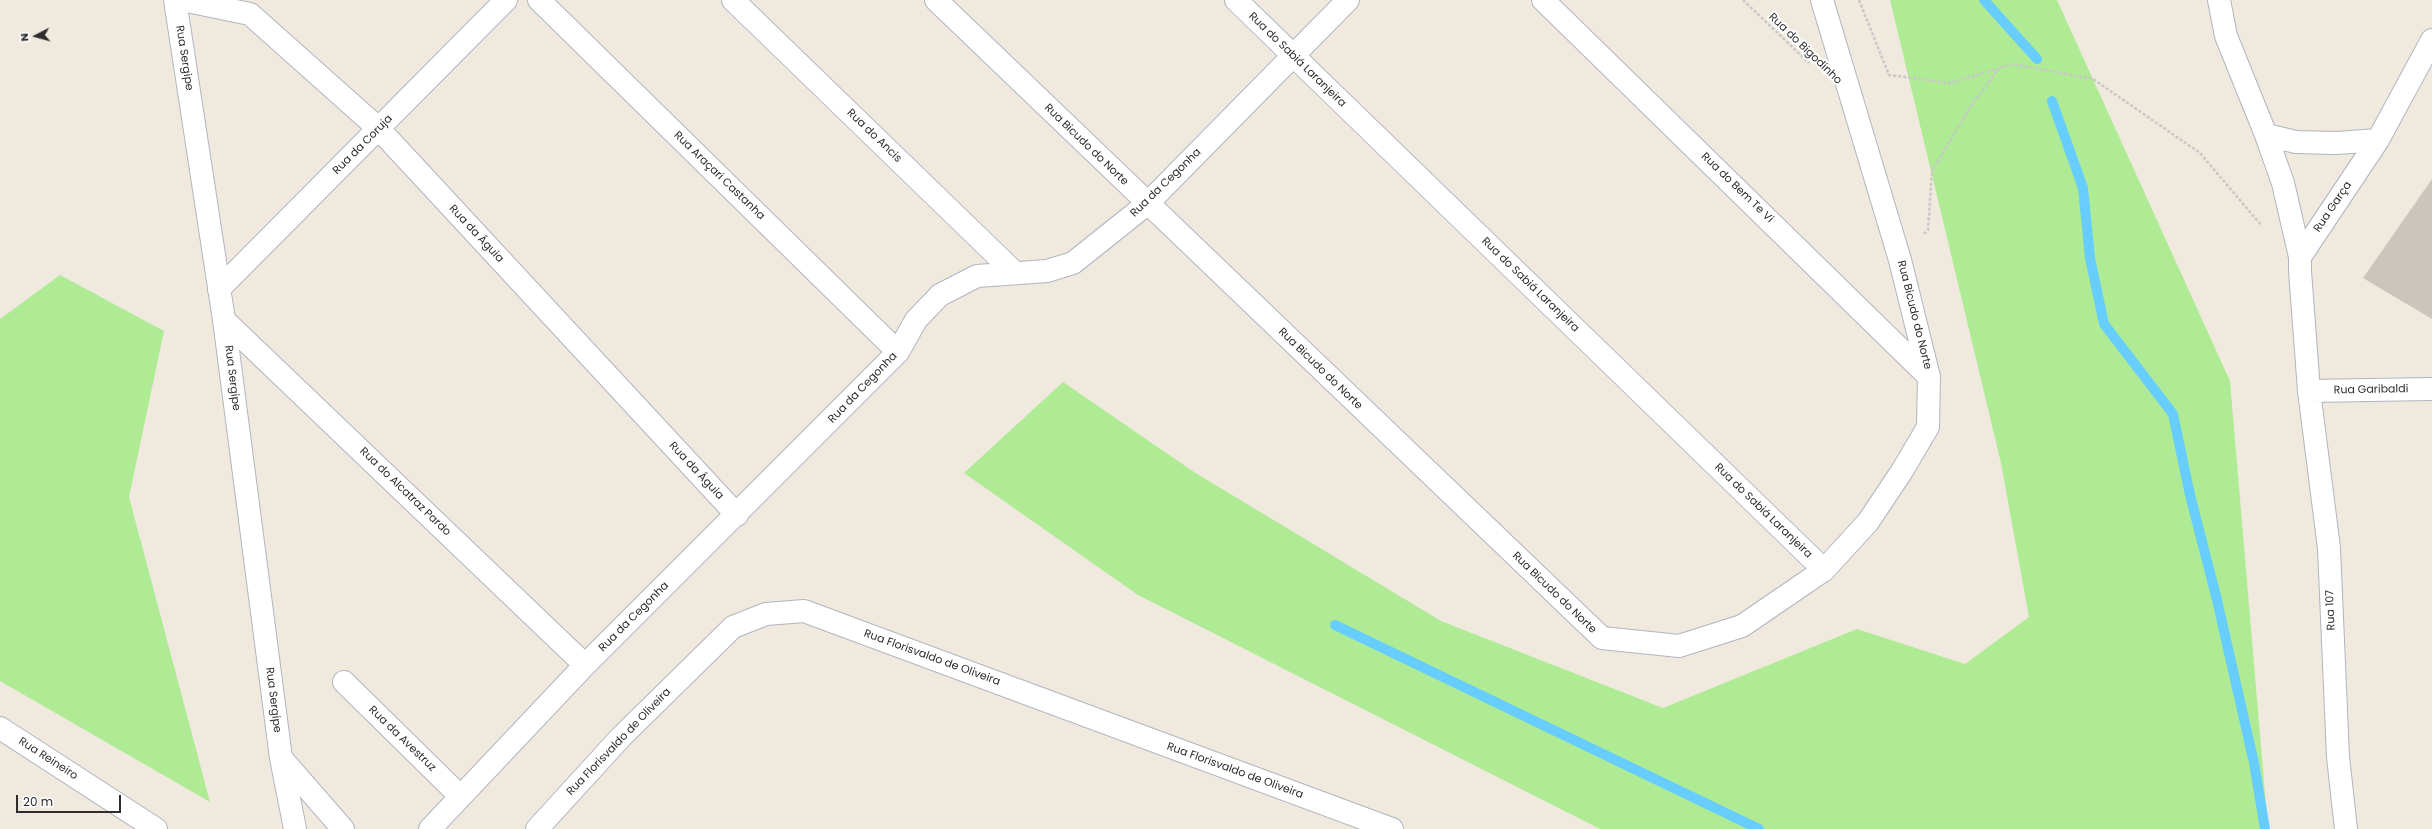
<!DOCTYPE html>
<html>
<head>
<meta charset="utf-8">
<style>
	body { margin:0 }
	#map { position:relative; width:2432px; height:829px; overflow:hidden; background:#f0e9de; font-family:Poppins,sans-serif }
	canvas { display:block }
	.north { position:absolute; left:16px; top:16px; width:40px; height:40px; -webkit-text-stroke:3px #fff; paint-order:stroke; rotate:264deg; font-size:11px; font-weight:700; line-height:16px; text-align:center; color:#2d2d2d }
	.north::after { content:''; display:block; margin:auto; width:14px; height:18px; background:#2d2d2d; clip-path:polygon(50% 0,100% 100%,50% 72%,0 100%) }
	.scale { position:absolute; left:16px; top:795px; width:105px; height:18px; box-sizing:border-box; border:2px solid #2d2d2d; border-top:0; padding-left:5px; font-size:12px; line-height:14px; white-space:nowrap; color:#2d2d2d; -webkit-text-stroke:3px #fff; paint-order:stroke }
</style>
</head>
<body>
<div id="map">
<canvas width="2432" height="829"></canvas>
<div class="north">N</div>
<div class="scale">20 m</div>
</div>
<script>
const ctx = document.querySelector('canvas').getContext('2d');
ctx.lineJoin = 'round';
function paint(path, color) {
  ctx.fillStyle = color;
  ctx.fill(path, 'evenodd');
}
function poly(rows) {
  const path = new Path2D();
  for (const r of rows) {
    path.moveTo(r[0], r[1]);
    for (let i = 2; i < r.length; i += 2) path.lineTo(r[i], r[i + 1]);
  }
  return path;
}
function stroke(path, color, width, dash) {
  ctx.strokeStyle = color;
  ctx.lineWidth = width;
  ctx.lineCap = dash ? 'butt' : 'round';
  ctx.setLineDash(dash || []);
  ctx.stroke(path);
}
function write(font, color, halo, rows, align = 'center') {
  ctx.font = font + ' Poppins,sans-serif';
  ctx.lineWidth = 4;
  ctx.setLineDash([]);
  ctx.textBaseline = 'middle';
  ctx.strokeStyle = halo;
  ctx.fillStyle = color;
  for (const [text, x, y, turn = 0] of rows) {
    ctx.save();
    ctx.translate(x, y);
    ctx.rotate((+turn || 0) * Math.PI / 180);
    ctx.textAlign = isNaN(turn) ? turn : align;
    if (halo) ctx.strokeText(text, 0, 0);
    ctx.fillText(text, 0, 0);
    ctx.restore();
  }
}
const green = poly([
	[1890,0,2057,0,2230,381,2268,829,1600,829,1138,595,964,473,1063,382,1194,472,1441,621,1663,708,1857,629,1965,664,2029,617,2001,463],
	[60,275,164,331,129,497,210,802,0,681,0,319]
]);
const stream = poly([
	[1984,0,2037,59],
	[2052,101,2083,188,2090,258,2104,324,2173,414,2190,495,2217,600,2254,763,2265,829],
	[1335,625,1759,829]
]);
const building = poly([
	[2432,179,2432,319,2363,278]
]);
const path = poly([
	[1743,0,1809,63],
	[1859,0,1889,75,1950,83,2013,64,2093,79,2200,153,2261,225],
	[1924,234,1928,230,1932,171,1969,109,1998,69]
]);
const minor = poly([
	[182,0,250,14,379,129,737,515],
	[539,0,898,352],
	[733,0,1015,273],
	[936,0,1602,638,1679,646,1742,626,1824,570,1868,522,1902,471,1928,427,1929,377,1900,260,1822,0],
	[1236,0,1824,570],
	[1543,0,1929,377],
	[2219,0,2226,36,2266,135,2283,183,2300,257],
	[2266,135,2296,142,2337,143,2378,140],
	[219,289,506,0],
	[224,320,585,665],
	[2309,391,2432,389],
	[344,682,460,796],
	[0,728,156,829],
	[430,829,585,665,898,352,916,320,940,295,977,276,1047,271,1073,263,1147,204,1348,0],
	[537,829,621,737,733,627,766,614,804,611,1392,829],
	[2346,829,2338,757,2329,548,2309,391,2300,271,2300,257,2378,140,2432,40]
]);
const tertiary = poly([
	[175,0,224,320,281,758,295,829],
	[282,759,343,829]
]);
const streetNames = [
	["Rua do Bigodinho",1805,49,44],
	["Rua Sergipe",184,58,81],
	["Rua do Sabiá Laranjeira",1297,60,44],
	["Rua do Ancis",874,136,44],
	["Rua da Coruja",363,145,-45],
	["Rua Bicudo do Norte",1086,145,44],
	["Rua Araçari Castanha",719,176,44],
	["Rua da Cegonha",1166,183,-44],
	["Rua do Bem Te Vi",1737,188,44],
	["Rua Garça",2333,207,-56],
	["Rua da Águia",476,234,47],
	["Rua do Sabiá Laranjeira",1530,285,44],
	["Rua Bicudo do Norte",1914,315,76],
	["Rua Bicudo do Norte",1320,369,44],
	["Rua Sergipe",232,378,83],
	["Rua da Cegonha",863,388,-46],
	["Rua Garibaldi",2371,390,-1],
	["Rua da Águia",696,471,47],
	["Rua do Alcatraz Pardo",405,492,44],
	["Rua do Sabiá Laranjeira",1763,511,44],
	["Rua Bicudo do Norte",1554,593,44],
	["Rua 107",2331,610,-92],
	["Rua da Cegonha",634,617,-45],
	["Rua Florisvaldo de Oliveira",932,658,20],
	["Rua Sergipe",273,700,83],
	["Rua da Avestruz",402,739,44],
	["Rua Florisvaldo de Oliveira",619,742,-46],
	["Rua Reineiro",48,759,33],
	["Rua Florisvaldo de Oliveira",1235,771,20]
];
paint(green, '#afeb95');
stroke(stream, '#67cdfc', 10);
paint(building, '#cbc6bd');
stroke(minor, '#b2b4c2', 24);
stroke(tertiary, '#b2b4c2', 24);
stroke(path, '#c8c8c8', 2.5, [3, 2]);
stroke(minor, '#fff', 22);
stroke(tertiary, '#fff', 22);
write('11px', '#2d2d2d', '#fff', streetNames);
</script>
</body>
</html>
